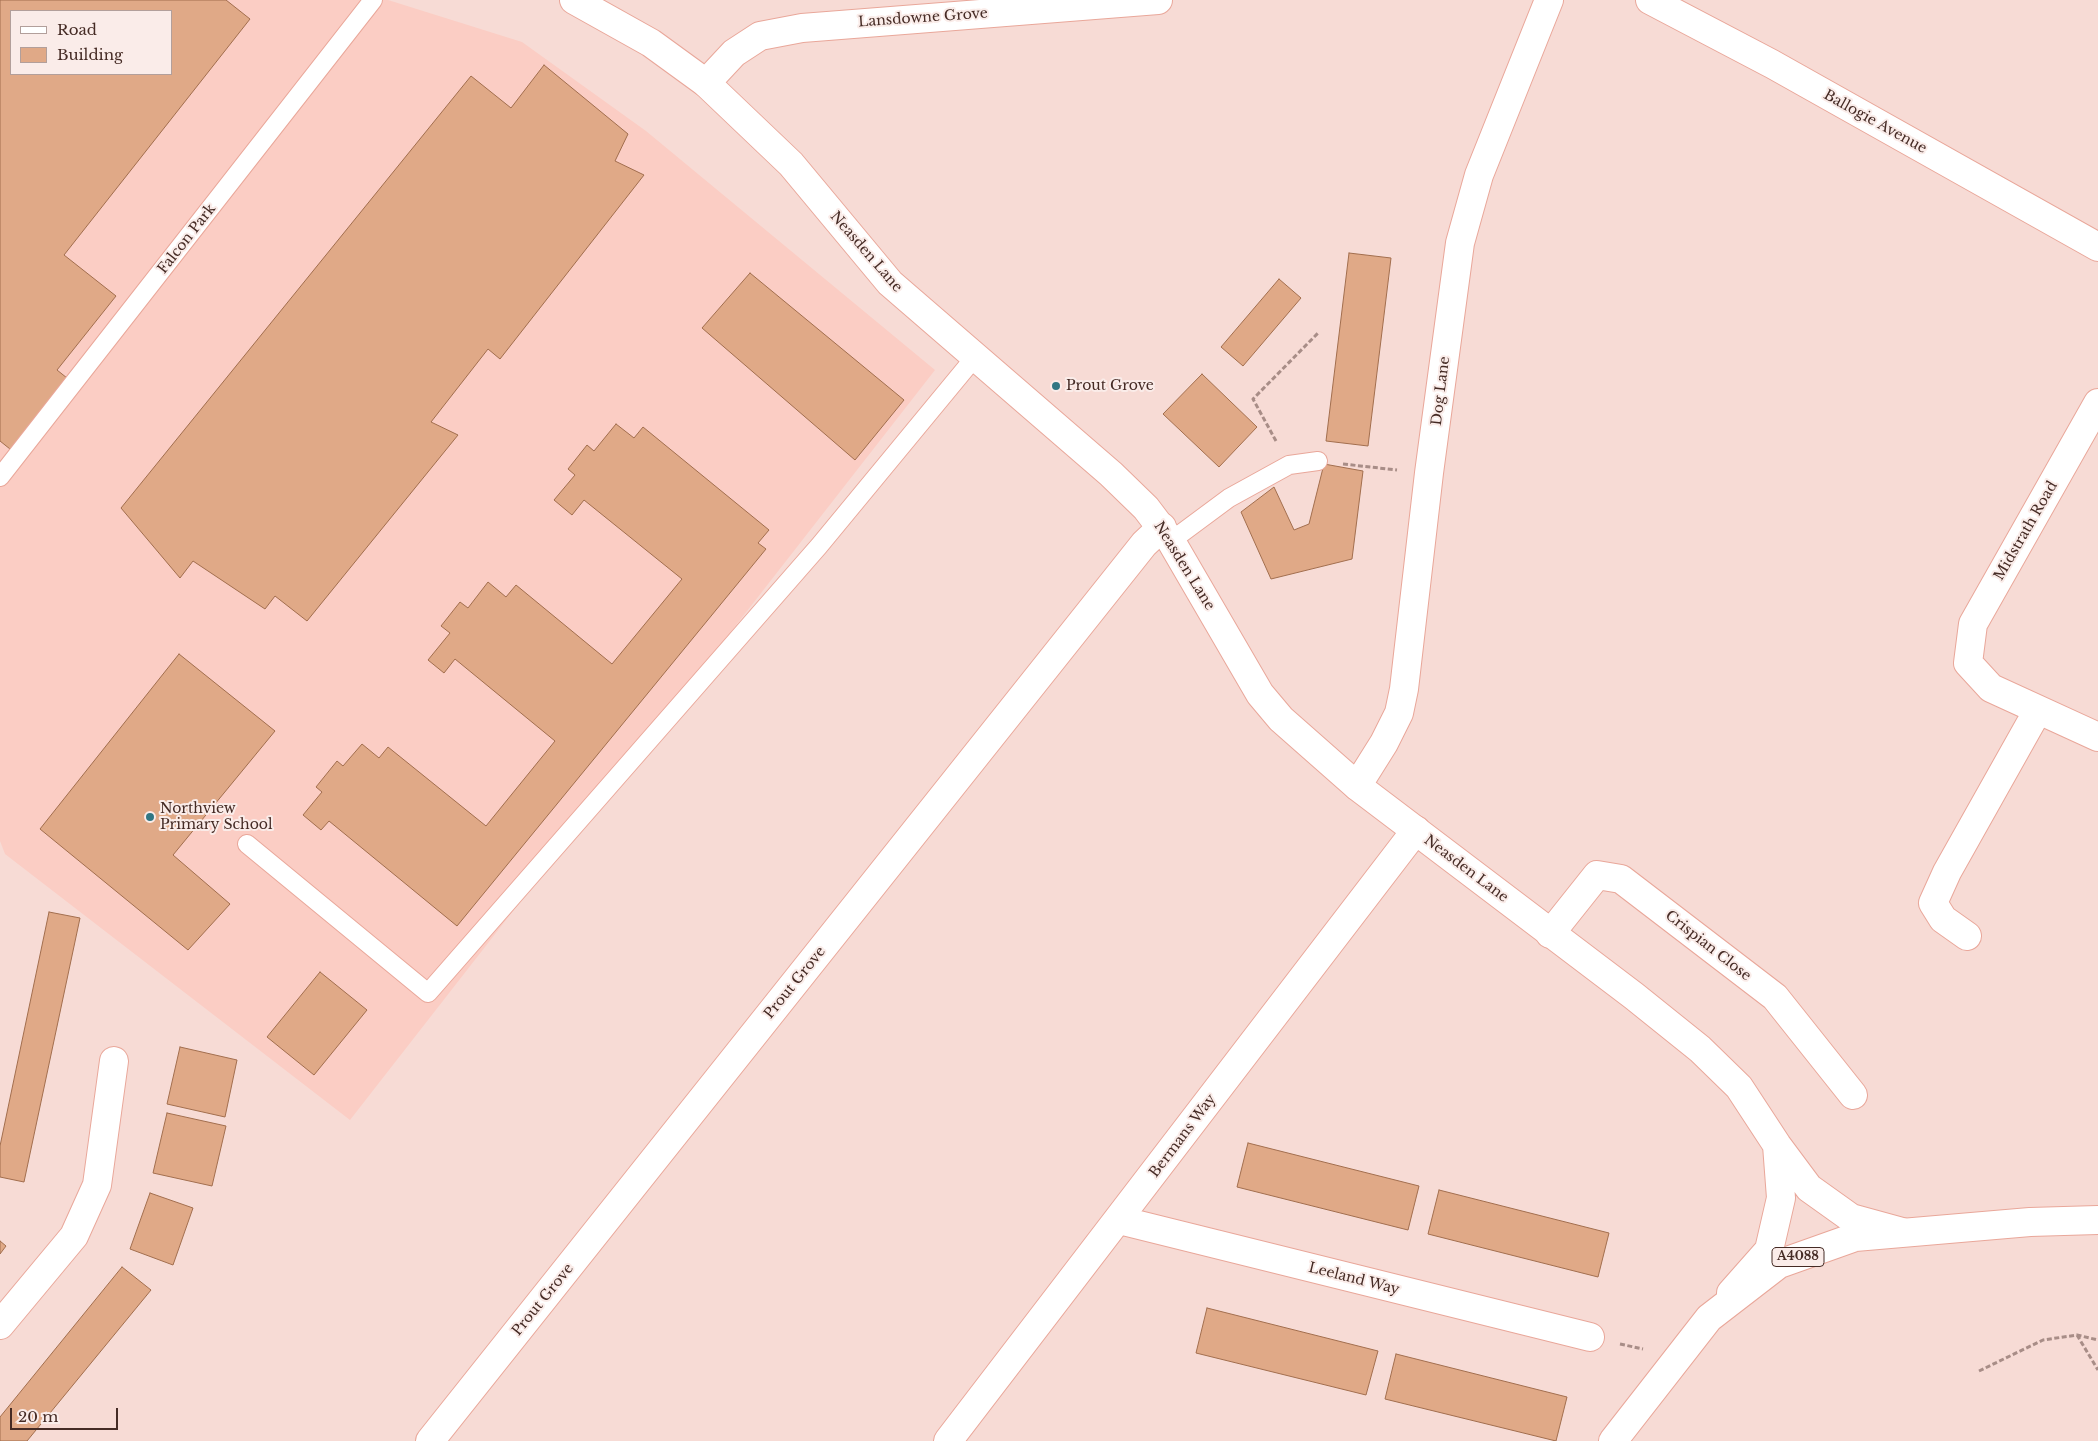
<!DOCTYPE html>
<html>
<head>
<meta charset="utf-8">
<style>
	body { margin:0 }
	#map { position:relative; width:2098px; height:1441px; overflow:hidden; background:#f7dbd5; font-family:"Libre Baskerville",serif }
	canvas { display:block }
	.legend { position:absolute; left:10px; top:10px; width:162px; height:65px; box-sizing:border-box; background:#faece9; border:1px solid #b29f9b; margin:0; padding:6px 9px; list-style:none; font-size:15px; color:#452b25 }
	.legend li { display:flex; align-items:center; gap:10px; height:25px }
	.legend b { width:25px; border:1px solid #b29f9b }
	.scale { position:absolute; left:10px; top:1408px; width:108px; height:22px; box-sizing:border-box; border:2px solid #452b25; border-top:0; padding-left:6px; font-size:15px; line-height:18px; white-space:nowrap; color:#452b25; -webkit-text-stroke:4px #faece9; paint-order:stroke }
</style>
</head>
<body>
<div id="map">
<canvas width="2098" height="1441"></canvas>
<ul class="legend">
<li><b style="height:6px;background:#fff"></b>Road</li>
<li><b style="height:14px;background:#e0a987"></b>Building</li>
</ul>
<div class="scale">20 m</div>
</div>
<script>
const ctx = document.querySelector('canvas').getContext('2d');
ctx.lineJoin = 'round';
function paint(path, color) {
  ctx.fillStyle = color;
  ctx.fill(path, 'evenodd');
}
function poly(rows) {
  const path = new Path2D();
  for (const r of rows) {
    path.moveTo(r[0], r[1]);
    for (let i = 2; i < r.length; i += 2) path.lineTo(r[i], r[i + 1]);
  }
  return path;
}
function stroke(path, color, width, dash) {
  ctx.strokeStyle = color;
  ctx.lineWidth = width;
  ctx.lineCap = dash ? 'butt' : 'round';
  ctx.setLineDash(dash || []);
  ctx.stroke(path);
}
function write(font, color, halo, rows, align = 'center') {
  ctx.font = font + ' "Libre Baskerville",serif';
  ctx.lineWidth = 4;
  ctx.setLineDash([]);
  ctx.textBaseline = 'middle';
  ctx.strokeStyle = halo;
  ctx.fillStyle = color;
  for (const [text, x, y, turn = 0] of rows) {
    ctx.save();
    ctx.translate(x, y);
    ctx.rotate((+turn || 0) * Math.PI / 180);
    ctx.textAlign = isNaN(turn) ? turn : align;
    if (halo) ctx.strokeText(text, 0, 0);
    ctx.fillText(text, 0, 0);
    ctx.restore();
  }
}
const built = poly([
	[0,0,388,0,522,42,646,131,935,370,350,1120,5,854,0,841],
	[11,11,171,11,171,74,11,74]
]);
const building = poly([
	[0,0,226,0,250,19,64,255,116,296,57,370,72,382,15,453,0,441,0,0],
	[11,11,171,11,171,74,11,74,11,11],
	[544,65,628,134,615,161,644,175,500,359,488,349,431,422,458,435,307,621,275,596,265,609,193,561,180,578,121,508,471,76,511,108,544,65],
	[1349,253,1391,258,1368,446,1326,441,1349,253],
	[750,273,904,400,855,460,702,328,750,273],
	[1279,279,1301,298,1243,366,1221,347,1279,279],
	[1202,374,1257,427,1219,467,1163,414,1202,374],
	[616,424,634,438,643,427,769,530,758,543,766,549,457,926,329,821,321,830,303,815,322,792,316,787,337,761,343,766,362,744,379,758,388,747,486,826,555,741,455,659,444,673,428,660,450,633,441,626,460,602,468,608,488,582,506,597,516,585,612,664,682,579,584,500,572,515,554,500,575,475,568,469,587,445,594,451,616,424],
	[1324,464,1363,471,1352,559,1271,579,1241,512,1274,487,1294,530,1309,524,1324,464],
	[179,654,275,731,173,855,230,904,188,950,40,829,179,654],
	[49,912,80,918,24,1182,0,1177,0,1146,49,912],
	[320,972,367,1010,314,1075,267,1037,320,972],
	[180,1047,237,1060,225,1117,167,1104,180,1047],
	[167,1113,226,1126,212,1186,153,1173,167,1113],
	[1248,1143,1419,1186,1408,1230,1237,1187,1248,1143],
	[1439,1190,1609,1233,1598,1277,1428,1234,1439,1190],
	[150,1193,193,1208,173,1265,130,1249,150,1193],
	[0,1241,6,1246,0,1254,0,1241],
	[122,1267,151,1290,27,1441,0,1441,0,1417,122,1267],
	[1207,1308,1378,1351,1366,1395,1196,1353,1207,1308],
	[1396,1354,1567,1397,1556,1441,1385,1399,1396,1354]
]);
const path = poly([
	[1276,441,1253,399,1319,332],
	[1343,464,1397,470],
	[2077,1335,2098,1370],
	[1620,1344,1643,1349],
	[1979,1371,2043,1340,2077,1335,2098,1340]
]);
const lane = poly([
	[0,477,373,0],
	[1171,541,1229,498,1289,465,1318,461],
	[247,844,428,993,819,546,975,357]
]);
const street = poly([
	[1650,0,1772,64,2098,247],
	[706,83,734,53,760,36,802,28,1158,0],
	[2098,403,1973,624,1968,663,1991,688,2098,737],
	[1357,786,1384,743,1399,713,1404,689,1429,473,1460,243,1479,175,1549,0],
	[1550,934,1597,875,1621,879,1775,997,1853,1095],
	[1967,936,1943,919,1933,903,1947,872,2038,710],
	[1119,1220,1590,1337],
	[0,1325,74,1236,97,1185,114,1061],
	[430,1441,1144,544,1162,527],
	[948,1441,1416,830]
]);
const secondary = poly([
	[574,0,651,43,706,83,791,164,890,283,1111,474,1146,508,1171,541,1260,694,1281,719,1357,786,1634,996,1700,1049,1739,1087,1777,1145,1809,1188,1851,1218,1902,1232],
	[1731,1293,1769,1250,1781,1198,1777,1145]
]);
const primary = poly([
	[1613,1441,1709,1318,1779,1264,1855,1237,2030,1222,2098,1220]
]);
const markers = [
	[1056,386,5,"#317784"],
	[150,817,5,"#317784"]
];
const shields = [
	[1798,1257,52]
];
const shieldNames = [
	["A4088",1798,1257]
];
const streetNames = [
	["Lansdowne Grove",923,18,-4],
	["Ballogie Avenue",1875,122,29],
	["Falcon Park",187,239,-52],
	["Neasden Lane",866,252,49],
	["Dog Lane",1441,391,-83],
	["Midstrath Road",2026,531,-60],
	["Neasden Lane",1184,566,58],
	["Neasden Lane",1466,869,37],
	["Crispian Close",1708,946,38],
	["Prout Grove",795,983,-51],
	["Bermans Way",1183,1136,-53],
	["Leeland Way",1354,1279,14],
	["Prout Grove",543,1300,-51]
];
const poiNames = [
	["Prout Grove",1066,386],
	["Northview",160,809],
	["Primary School",160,825]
];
paint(built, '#fbcdc4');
paint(building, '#e0a987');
stroke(building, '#a26e4e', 1);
stroke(lane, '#e9a79a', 20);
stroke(street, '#e9a79a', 30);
stroke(secondary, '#e9a79a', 30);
stroke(primary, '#e9a79a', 30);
stroke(path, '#a88d87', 3, [5, 2.5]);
stroke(lane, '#fff', 18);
stroke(street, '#fff', 28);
stroke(secondary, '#fff', 28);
stroke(primary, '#fff', 28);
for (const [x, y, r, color] of markers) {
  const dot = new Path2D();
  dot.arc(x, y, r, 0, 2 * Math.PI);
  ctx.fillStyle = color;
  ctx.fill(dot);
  stroke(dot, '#faece9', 2);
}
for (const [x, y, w] of shields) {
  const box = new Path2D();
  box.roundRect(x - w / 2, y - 9.5, w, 19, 4);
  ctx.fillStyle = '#faece9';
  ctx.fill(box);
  stroke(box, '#452b25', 1);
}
write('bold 12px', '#452b25', null, shieldNames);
write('14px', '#452b25', '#faece9', streetNames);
write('14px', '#452b25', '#faece9', poiNames, 'left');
</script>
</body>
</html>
